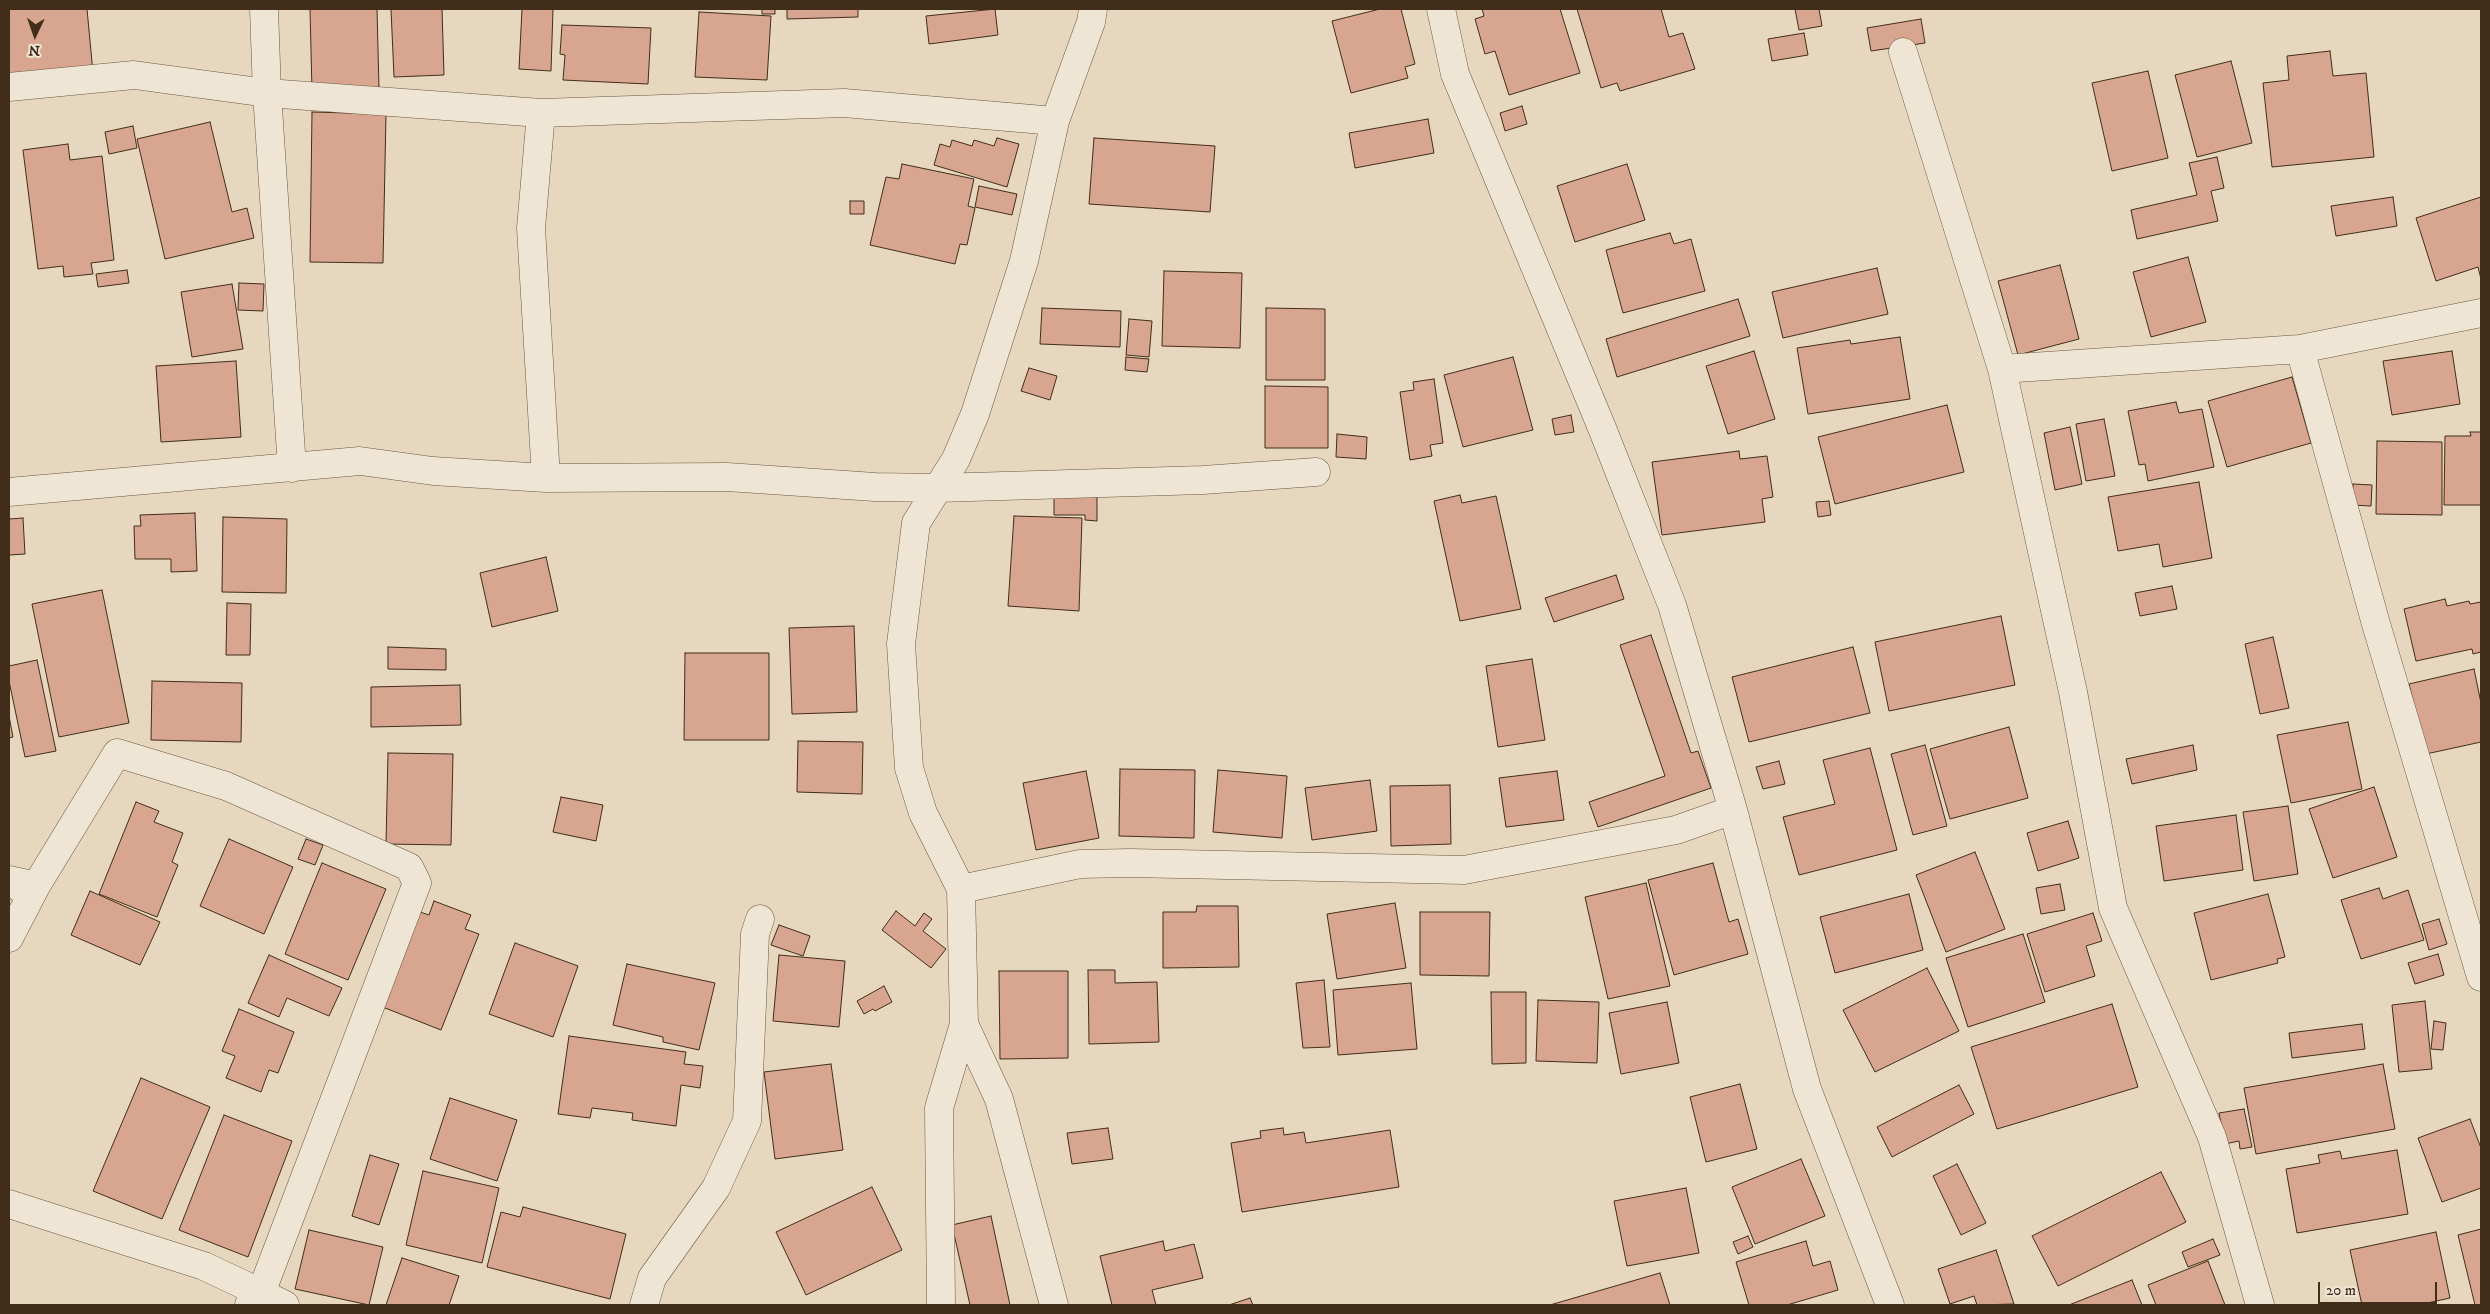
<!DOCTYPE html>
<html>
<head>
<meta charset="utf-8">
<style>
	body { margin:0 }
	#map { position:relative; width:2490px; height:1314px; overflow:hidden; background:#e6d7be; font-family:"IM FELL DW Pica",serif }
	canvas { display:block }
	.frame { position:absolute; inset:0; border:10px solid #412d19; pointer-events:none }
	.north { position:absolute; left:10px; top:10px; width:50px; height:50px; -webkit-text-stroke:4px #efe5d5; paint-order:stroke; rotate:183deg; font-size:14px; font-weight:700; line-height:20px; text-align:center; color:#412d19 }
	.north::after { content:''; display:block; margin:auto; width:18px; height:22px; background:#412d19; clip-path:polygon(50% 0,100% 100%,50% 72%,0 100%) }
	.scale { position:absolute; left:2318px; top:1282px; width:119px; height:22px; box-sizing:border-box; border:2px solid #412d19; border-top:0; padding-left:6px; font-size:15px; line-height:18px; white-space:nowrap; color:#412d19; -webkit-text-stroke:4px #efe5d5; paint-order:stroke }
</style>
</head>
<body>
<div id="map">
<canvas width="2490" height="1314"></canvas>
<div class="frame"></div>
<div class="north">N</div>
<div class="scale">20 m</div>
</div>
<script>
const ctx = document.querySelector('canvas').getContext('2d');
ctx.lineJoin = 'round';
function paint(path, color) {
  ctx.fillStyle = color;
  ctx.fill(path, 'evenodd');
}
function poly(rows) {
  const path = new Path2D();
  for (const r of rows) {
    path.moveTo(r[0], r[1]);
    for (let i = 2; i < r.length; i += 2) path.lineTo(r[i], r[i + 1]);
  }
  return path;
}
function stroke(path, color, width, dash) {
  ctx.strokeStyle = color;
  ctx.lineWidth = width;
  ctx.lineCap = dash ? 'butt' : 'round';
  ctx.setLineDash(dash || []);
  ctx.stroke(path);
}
const building = poly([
	[9,9,87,9,93,73,9,80,9,9],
	[310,9,377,9,379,89,312,91,310,9],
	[391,9,442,9,444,75,394,77,391,9],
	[522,9,553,9,551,71,519,69,522,9],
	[762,9,775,9,775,14,762,14,762,9],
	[787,9,858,9,858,17,787,19,787,9],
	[995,9,998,35,929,44,926,16,995,9],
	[1380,9,1401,9,1415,64,1405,67,1408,78,1351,93,1332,21,1380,9],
	[1482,9,1560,9,1580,73,1509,95,1495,51,1485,54,1475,19,1484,16,1482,9],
	[1577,9,1661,9,1669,37,1683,33,1695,69,1620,91,1617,83,1601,88,1577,9],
	[1795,9,1819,9,1822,26,1799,30,1795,9],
	[699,12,771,16,767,80,695,77,699,12],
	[1921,19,1925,43,1871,51,1867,28,1921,19],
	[562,25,651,28,648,84,563,80,565,55,560,54,562,25],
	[1804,33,1808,55,1772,61,1768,39,1804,33],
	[2330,51,2333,76,2366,73,2374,157,2272,167,2263,83,2289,80,2287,56,2330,51],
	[2231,61,2252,143,2197,157,2175,75,2231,61],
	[2148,71,2168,158,2112,171,2092,83,2148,71],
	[1522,106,1527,124,1505,131,1500,113,1522,106],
	[312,112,386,114,383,263,310,262,312,112],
	[1428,119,1434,153,1355,168,1349,133,1428,119],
	[210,122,232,212,247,208,254,238,165,259,137,139,210,122],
	[133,126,137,148,109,154,105,132,133,126],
	[997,138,1019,144,1007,187,934,165,940,144,950,147,952,140,972,146,974,140,994,146,997,138],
	[1094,138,1215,146,1210,212,1089,204,1094,138],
	[68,144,70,160,102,156,114,260,91,263,93,274,64,277,63,266,38,269,23,150,68,144],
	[2217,157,2224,188,2211,191,2218,221,2137,239,2131,210,2197,195,2189,163,2217,157],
	[902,164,974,179,968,206,975,208,967,245,960,244,955,264,870,245,886,177,899,179,902,164],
	[1627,164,1645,220,1575,242,1557,186,1627,164],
	[979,186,1017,194,1012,215,975,207,979,186],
	[2393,197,2397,226,2336,236,2331,206,2393,197],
	[2481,197,2481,279,2478,267,2436,281,2416,218,2481,197],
	[850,201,864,201,864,214,850,214,850,201],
	[1670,233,1674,244,1691,239,1705,291,1623,313,1606,250,1670,233],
	[2188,257,2206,322,2151,337,2133,272,2188,257],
	[2060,265,2079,339,2018,355,1998,281,2060,265],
	[1877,268,1888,314,1783,338,1772,292,1877,268],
	[127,270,129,283,98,287,96,274,127,270],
	[1164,271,1242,273,1240,348,1162,346,1164,271],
	[239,283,264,284,263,311,238,310,239,283],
	[232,284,243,349,192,357,181,292,232,284],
	[1738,299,1750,336,1617,377,1606,339,1738,299],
	[1042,308,1121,311,1120,347,1040,344,1042,308],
	[1266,308,1325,309,1325,380,1266,380,1266,308],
	[1129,319,1152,321,1149,357,1126,355,1129,319],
	[1900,337,1910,399,1808,414,1797,348,1850,340,1851,344,1900,337],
	[1754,351,1775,419,1728,434,1706,366,1754,351],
	[2452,351,2460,404,2392,415,2383,361,2452,351],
	[1126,357,1149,359,1147,372,1125,370,1126,357],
	[1513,357,1533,430,1463,447,1444,375,1513,357],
	[236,361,241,437,161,442,156,366,236,361],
	[1029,368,1057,376,1050,400,1021,391,1029,368],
	[2292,377,2311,443,2227,467,2208,401,2292,377],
	[1434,379,1443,443,1430,445,1432,456,1410,460,1400,392,1414,390,1413,382,1434,379],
	[1265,386,1328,387,1328,448,1265,448,1265,386],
	[2176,402,2179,413,2202,409,2214,467,2148,481,2145,464,2139,465,2128,411,2176,402],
	[1947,405,1964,472,1835,504,1818,437,1947,405],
	[1571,415,1574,432,1555,435,1552,419,1571,415],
	[2104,419,2115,476,2086,481,2076,424,2104,419],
	[2070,427,2082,484,2055,490,2044,433,2070,427],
	[2470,432,2481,432,2481,505,2444,505,2445,436,2471,436,2470,432],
	[1337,434,1367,437,1366,459,1336,457,1337,434],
	[2377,441,2442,442,2442,515,2376,514,2377,441],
	[1739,451,1740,459,1767,456,1773,497,1762,499,1765,522,1662,535,1652,462,1739,451],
	[2199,482,2212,558,2163,567,2159,544,2118,551,2108,497,2199,482],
	[2353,484,2372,485,2371,506,2352,505,2353,484],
	[1460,495,1462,503,1496,496,1521,609,1460,621,1434,501,1460,495],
	[1054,496,1097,497,1097,521,1085,520,1085,515,1054,515,1054,496],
	[1829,501,1831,515,1818,517,1816,502,1829,501],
	[195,513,197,571,171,572,171,559,135,559,134,526,141,526,140,515,195,513],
	[1014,516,1082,518,1079,611,1008,606,1014,516],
	[223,517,287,519,286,593,222,592,223,517],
	[23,518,25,554,9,555,9,519,23,518],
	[546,557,558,611,492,627,480,573,546,557],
	[1616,575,1624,599,1554,622,1545,598,1616,575],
	[2172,586,2177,609,2140,616,2135,593,2172,586],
	[102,590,129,723,59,737,32,604,102,590],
	[2445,599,2447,606,2469,601,2470,604,2481,602,2481,652,2473,654,2472,649,2416,661,2404,609,2445,599],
	[227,603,251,604,250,655,226,655,227,603],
	[2001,616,2015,685,1889,711,1875,642,2001,616],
	[854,626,857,712,792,714,789,628,854,626],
	[1651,635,1691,753,1698,751,1711,788,1598,827,1589,802,1665,776,1620,645,1651,635],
	[2273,637,2289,708,2260,714,2245,644,2273,637],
	[388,647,446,649,446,670,388,669,388,647],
	[1853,647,1870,713,1749,742,1732,677,1853,647],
	[685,653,769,653,769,740,684,740,685,653],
	[1532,659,1545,740,1498,747,1486,666,1532,659],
	[37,660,56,751,25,757,9,681,9,666,37,660],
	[2474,669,2481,703,2481,742,2426,754,2409,684,2474,669],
	[152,681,242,683,241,742,151,740,152,681],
	[460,685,461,725,371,727,371,687,460,685],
	[9,716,13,737,9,738,9,716],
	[2348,722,2362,789,2291,803,2277,735,2348,722],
	[2009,727,2028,798,1950,819,1930,749,2009,727],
	[798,741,863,742,862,794,797,792,798,741],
	[1925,745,1947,826,1913,835,1891,754,1925,745],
	[2193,745,2197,770,2132,784,2126,759,2193,745],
	[1870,748,1897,850,1799,875,1783,817,1835,804,1823,760,1870,748],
	[388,753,453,754,451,845,386,844,388,753],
	[1779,761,1785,784,1763,789,1756,767,1779,761],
	[1120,769,1195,770,1194,838,1119,836,1120,769],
	[1218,770,1287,776,1282,838,1213,832,1218,770],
	[1086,771,1099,838,1036,850,1023,783,1086,771],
	[1557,771,1564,820,1506,827,1499,778,1557,771],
	[1370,780,1377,831,1312,840,1305,788,1370,780],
	[1450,785,1451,844,1391,846,1390,786,1450,785],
	[2374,787,2397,857,2333,878,2309,809,2374,787],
	[561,797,603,805,596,841,553,832,561,797],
	[136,802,159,811,154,822,183,833,172,862,178,865,157,917,99,894,136,802],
	[2288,806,2298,874,2254,881,2243,812,2288,806],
	[2236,815,2243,870,2164,881,2156,826,2236,815],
	[2068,821,2079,858,2038,871,2027,833,2068,821],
	[229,839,293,867,264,934,200,906,229,839],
	[306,839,323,845,315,865,298,859,306,839],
	[1975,852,2005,929,1946,952,1916,875,1975,852],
	[322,863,386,889,348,980,285,954,322,863],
	[1713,863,1729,922,1738,919,1748,954,1674,975,1648,880,1713,863],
	[1646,883,1670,986,1608,999,1585,897,1646,883],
	[2060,884,2065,910,2041,914,2036,888,2060,884],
	[2379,888,2383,899,2408,890,2424,940,2361,959,2341,900,2379,888],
	[90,891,160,922,140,965,71,935,90,891],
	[1909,894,1923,950,1835,973,1820,917,1909,894],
	[2268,894,2285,957,2277,959,2278,963,2211,980,2194,913,2268,894],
	[434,901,471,915,465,929,479,934,441,1030,380,1006,417,911,429,915,434,901],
	[1395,903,1406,968,1337,979,1327,914,1395,903],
	[1197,906,1238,906,1239,967,1163,968,1163,912,1196,912,1197,906],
	[896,911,915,926,924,913,932,919,923,931,946,949,931,968,882,930,896,911],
	[1420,912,1490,912,1489,976,1420,975,1420,912],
	[2093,913,2102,941,2086,946,2095,976,2045,992,2027,934,2093,913],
	[2439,919,2447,944,2429,950,2422,924,2439,919],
	[779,925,810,936,803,956,771,945,779,925],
	[2023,934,2045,1002,1968,1027,1946,958,2023,934],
	[515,943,578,966,553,1037,489,1014,515,943],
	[2438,954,2444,975,2415,984,2408,963,2438,954],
	[269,955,342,988,329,1016,287,998,279,1017,248,1003,269,955],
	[779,955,845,961,839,1027,773,1021,779,955],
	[627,964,715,983,699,1050,663,1042,663,1037,613,1025,627,964],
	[1927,968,1959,1031,1875,1072,1843,1010,1927,968],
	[1088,970,1115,970,1115,983,1157,982,1159,1042,1089,1044,1088,970],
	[999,971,1068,971,1068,1058,1000,1059,999,971],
	[1324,980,1330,1047,1303,1048,1296,983,1324,980],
	[1411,983,1417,1049,1338,1055,1333,990,1411,983],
	[884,986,892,1002,875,1011,873,1009,864,1014,857,1001,884,986],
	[1491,992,1526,992,1526,1063,1492,1064,1491,992],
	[1538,1000,1599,1002,1597,1063,1536,1061,1538,1000],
	[2425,1001,2432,1069,2399,1072,2392,1005,2425,1001],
	[1667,1002,1679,1063,1621,1074,1609,1013,1667,1002],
	[2112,1004,2138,1087,1997,1129,1971,1047,2112,1004],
	[239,1009,294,1032,278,1073,269,1070,261,1092,226,1078,235,1056,222,1051,239,1009],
	[2434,1021,2446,1023,2443,1050,2431,1049,2434,1021],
	[2362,1024,2365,1049,2292,1058,2289,1033,2362,1024],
	[569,1036,686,1052,684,1064,703,1066,700,1088,681,1085,676,1126,632,1120,633,1113,592,1108,590,1118,558,1114,569,1036],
	[831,1064,843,1150,775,1159,764,1072,831,1064],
	[2383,1064,2395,1129,2256,1154,2244,1088,2383,1064],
	[141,1078,210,1107,162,1219,93,1191,141,1078],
	[1740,1084,1757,1149,1706,1162,1690,1097,1740,1084],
	[1959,1085,1974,1114,1892,1157,1877,1127,1959,1085],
	[450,1098,517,1120,497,1181,430,1159,450,1098],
	[2244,1109,2252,1147,2240,1149,2239,1141,2225,1144,2219,1113,2244,1109],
	[224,1115,292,1141,248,1257,179,1230,224,1115],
	[2470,1119,2481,1148,2481,1188,2442,1202,2418,1138,2470,1119],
	[1108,1128,1113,1159,1072,1164,1067,1133,1108,1128],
	[1283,1128,1284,1135,1304,1132,1306,1143,1390,1130,1399,1187,1242,1212,1231,1143,1261,1138,1260,1131,1283,1128],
	[2397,1150,2408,1214,2297,1233,2286,1169,2320,1163,2318,1155,2340,1151,2342,1159,2397,1150],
	[370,1155,399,1164,379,1225,352,1216,370,1155],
	[1801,1159,1825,1216,1755,1244,1732,1187,1801,1159],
	[1957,1164,1986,1223,1961,1235,1933,1176,1957,1164],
	[423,1171,499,1188,482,1263,406,1245,423,1171],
	[2161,1172,2186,1222,2058,1286,2032,1236,2161,1172],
	[872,1187,902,1250,806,1295,776,1232,872,1187],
	[1686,1188,1699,1253,1627,1266,1614,1201,1686,1188],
	[523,1207,626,1234,610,1299,487,1267,501,1212,520,1217,523,1207],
	[991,1216,1010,1305,970,1305,952,1225,991,1216],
	[2481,1229,2481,1305,2475,1305,2458,1235,2481,1229],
	[309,1230,383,1247,369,1305,295,1289,309,1230],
	[2436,1232,2450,1298,2418,1305,2362,1305,2350,1250,2436,1232],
	[1748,1236,1753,1247,1738,1254,1733,1242,1748,1236],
	[2213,1239,2220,1255,2188,1267,2182,1252,2213,1239],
	[1163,1241,1165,1251,1194,1244,1203,1278,1152,1290,1156,1305,1112,1305,1100,1256,1163,1241],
	[1806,1241,1813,1266,1830,1261,1838,1290,1787,1305,1749,1305,1736,1262,1806,1241],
	[1996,1250,2014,1304,1977,1305,1974,1296,1950,1304,1938,1269,1996,1250],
	[402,1258,459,1276,449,1305,386,1305,402,1258],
	[2208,1261,2225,1305,2156,1305,2148,1285,2208,1261],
	[1660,1273,1670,1305,1550,1305,1660,1273],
	[2132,1280,2142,1305,2069,1305,2132,1280],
	[1250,1298,1253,1305,1229,1305,1250,1298]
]);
const minor = poly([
	[264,9,267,93,292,468],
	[1441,9,1455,74,1602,428,1672,605,1733,810,1807,1089,1890,1305],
	[1903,52,2002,369,2073,692,2113,908,2212,1137,2260,1305],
	[9,87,134,75,267,93,541,113,844,103,1055,121,1091,22,1093,9],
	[541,113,531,228,546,478],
	[2300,349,2376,624,2481,977],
	[2002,369,2300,349,2481,313],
	[9,492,360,461,433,471,546,478,727,477,875,487,937,488,1203,480,1316,472],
	[9,880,36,886,117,753,226,786,409,867,417,883,261,1293,204,1266,9,1204],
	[961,889,1080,864,1130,863,1464,870,1676,830,1733,810],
	[9,938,36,886,20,888],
	[964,1024,999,1099,1054,1305],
	[249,1305,251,1300,261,1293,285,1305],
	[644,1305,652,1278,716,1188,747,1121,755,934,760,919],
	[941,1305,939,1108,964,1024,961,889,923,813,909,768,901,644,916,523,956,459,975,414,1024,261,1055,121]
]);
paint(building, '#d8a690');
stroke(building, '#412d19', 1);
stroke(minor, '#6a5842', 29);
stroke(minor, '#efe5d5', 28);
</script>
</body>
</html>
